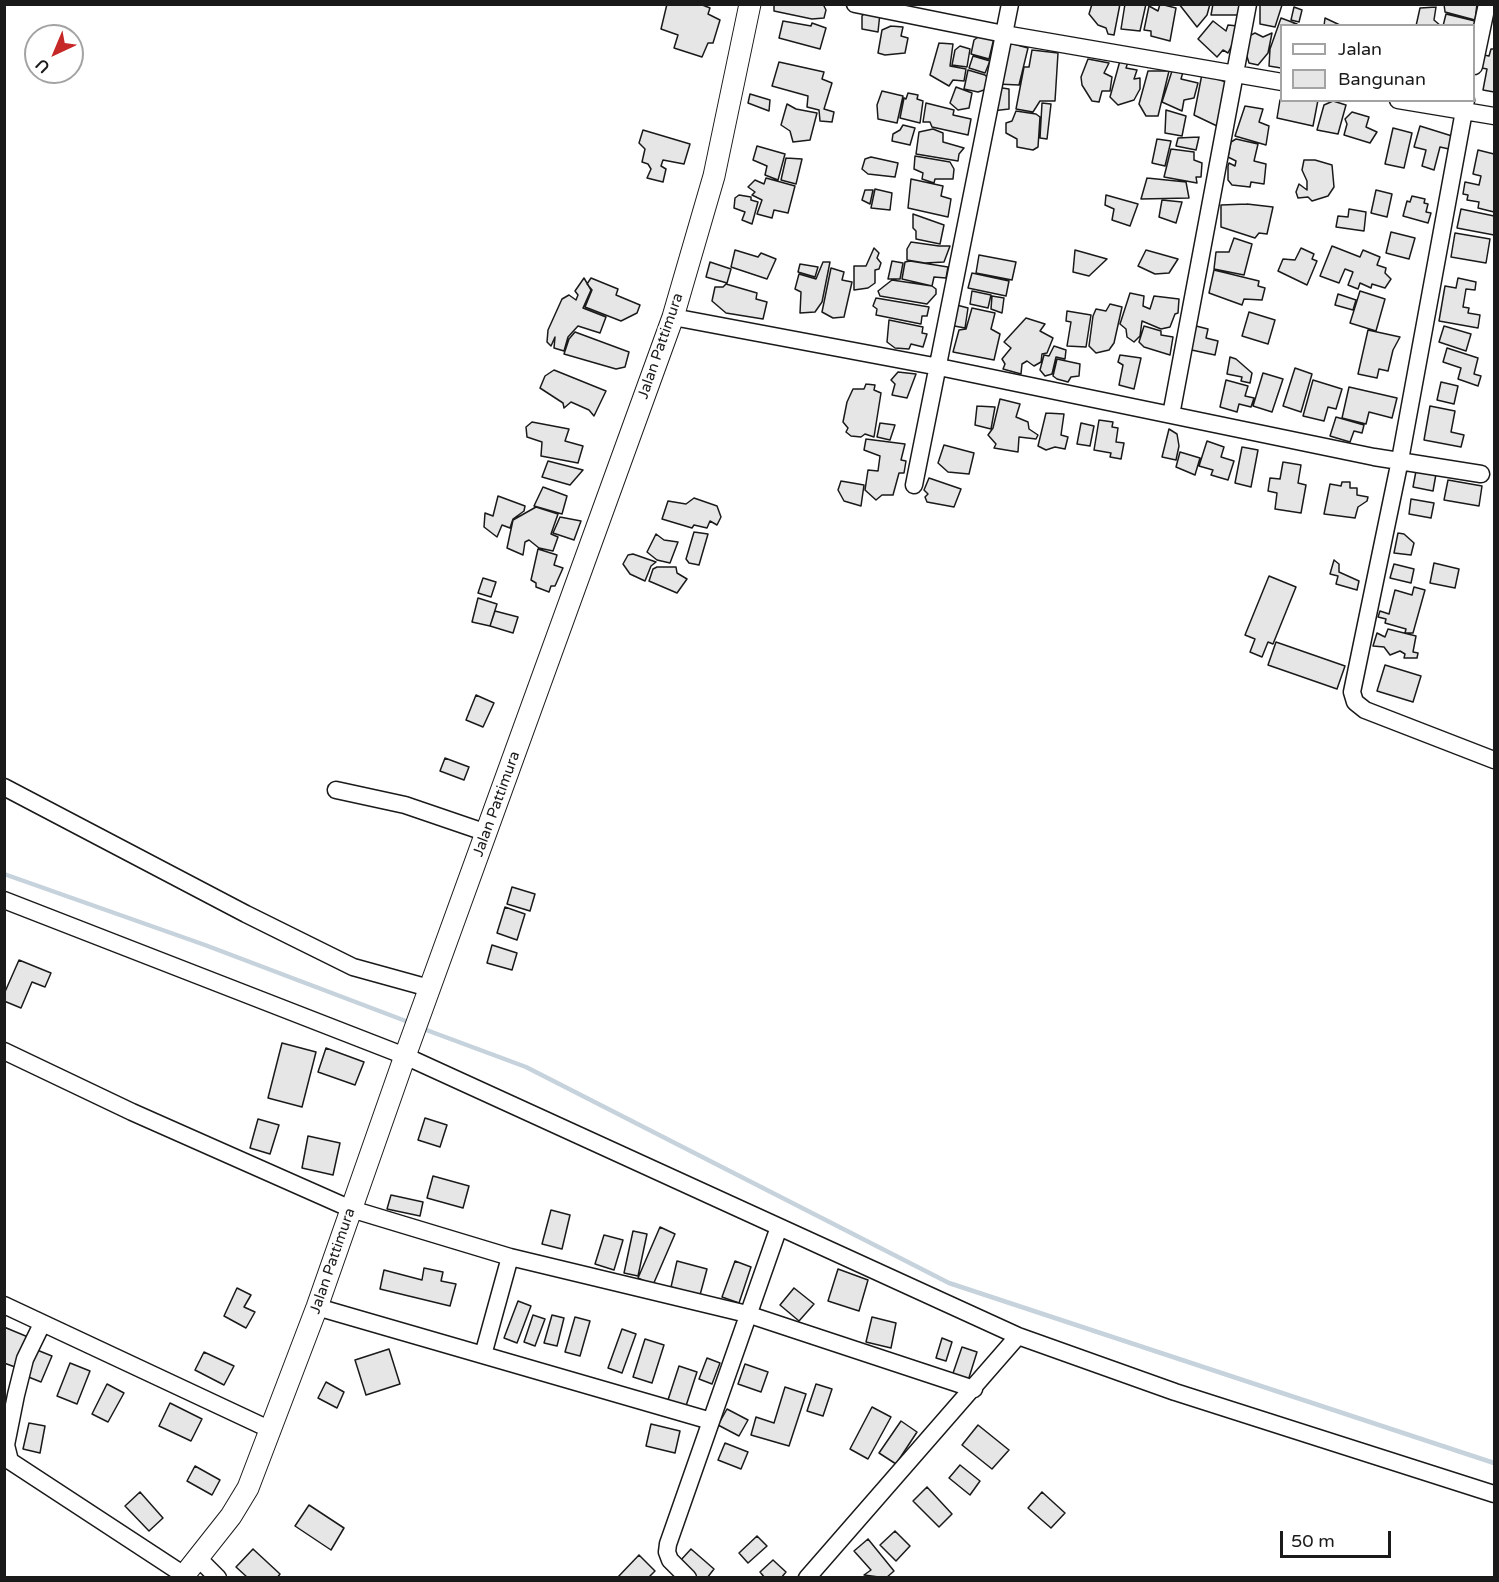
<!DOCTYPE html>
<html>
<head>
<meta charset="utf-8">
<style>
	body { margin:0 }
	#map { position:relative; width:1499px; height:1582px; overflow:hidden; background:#fff; font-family:"Varela Round",sans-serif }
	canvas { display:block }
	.frame { position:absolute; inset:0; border:6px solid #1a1a1a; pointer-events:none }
	.legend { position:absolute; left:1280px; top:24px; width:195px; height:78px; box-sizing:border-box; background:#fff; border:2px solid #a3a3a3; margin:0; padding:8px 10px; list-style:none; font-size:18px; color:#1a1a1a }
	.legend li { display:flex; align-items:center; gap:12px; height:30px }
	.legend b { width:30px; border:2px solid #a3a3a3 }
	.north { position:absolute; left:24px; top:24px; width:60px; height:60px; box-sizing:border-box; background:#fff; border:2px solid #a3a3a3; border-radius:50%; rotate:224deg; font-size:16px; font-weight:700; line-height:24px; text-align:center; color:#1a1a1a }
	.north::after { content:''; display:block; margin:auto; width:21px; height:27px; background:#c62828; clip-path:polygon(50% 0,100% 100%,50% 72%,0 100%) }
	.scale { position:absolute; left:1280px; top:1531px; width:111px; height:27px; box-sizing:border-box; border:3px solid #1a1a1a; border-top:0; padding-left:8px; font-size:18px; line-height:21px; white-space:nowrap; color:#1a1a1a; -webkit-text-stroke:4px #fff; paint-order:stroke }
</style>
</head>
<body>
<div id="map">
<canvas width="1499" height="1582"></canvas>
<div class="frame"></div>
<ul class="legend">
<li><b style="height:8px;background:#fff"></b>Jalan</li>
<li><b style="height:16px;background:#e6e6e6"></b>Bangunan</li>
</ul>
<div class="north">U</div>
<div class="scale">50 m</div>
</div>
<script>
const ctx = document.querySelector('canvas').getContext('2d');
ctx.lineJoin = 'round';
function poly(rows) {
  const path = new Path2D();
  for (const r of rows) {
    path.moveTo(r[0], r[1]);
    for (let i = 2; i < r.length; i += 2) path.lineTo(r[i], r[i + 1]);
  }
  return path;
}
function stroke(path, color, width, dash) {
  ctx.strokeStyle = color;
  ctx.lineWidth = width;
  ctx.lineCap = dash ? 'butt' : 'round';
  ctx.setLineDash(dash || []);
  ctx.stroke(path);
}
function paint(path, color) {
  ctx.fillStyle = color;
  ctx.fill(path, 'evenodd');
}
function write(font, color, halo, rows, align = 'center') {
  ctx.font = font + ' "Varela Round",sans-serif';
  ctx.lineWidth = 4.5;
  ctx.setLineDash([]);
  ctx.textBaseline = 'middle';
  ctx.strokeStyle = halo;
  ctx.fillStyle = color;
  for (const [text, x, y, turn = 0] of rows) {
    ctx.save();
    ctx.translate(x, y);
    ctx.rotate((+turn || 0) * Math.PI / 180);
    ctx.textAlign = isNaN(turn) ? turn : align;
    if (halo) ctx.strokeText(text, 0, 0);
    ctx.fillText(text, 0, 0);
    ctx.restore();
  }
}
const stream = poly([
	[4,874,205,945,411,1023],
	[421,1028,526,1067,949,1283,1494,1463]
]);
const building = poly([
	[667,4,700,4,710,8,708,14,720,20,713,43,708,43,702,57,674,48,678,35,661,29,667,4],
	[774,4,823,4,826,10,824,18,812,19,774,11,774,4],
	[1092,4,1120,4,1114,35,1108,34,1106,28,1098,25,1089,14,1092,4],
	[1125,4,1146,4,1140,31,1121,29,1125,4],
	[1160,4,1176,8,1170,41,1151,36,1151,31,1144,30,1149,6,1158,11,1160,4],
	[1179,4,1210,4,1207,15,1197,27,1179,4],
	[1213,4,1240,4,1238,15,1211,15,1213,4],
	[1260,4,1282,5,1275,27,1260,24,1260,4],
	[1444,4,1477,4,1475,20,1445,12,1444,4],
	[1294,7,1302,10,1299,22,1291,20,1294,7],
	[1436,7,1434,20,1441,26,1416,26,1420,8,1436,7],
	[867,10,880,13,878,32,862,29,862,16,867,10],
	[1446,14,1475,21,1478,26,1474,35,1474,26,1443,26,1446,14],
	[1281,18,1297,24,1282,26,1281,68,1269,66,1270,49,1281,18],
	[1325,18,1342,26,1324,26,1325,18],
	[783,21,811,26,812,23,826,28,820,49,779,38,783,21],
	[1213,21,1226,31,1228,25,1238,26,1236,37,1228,53,1223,50,1217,57,1198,39,1213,21],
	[891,26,903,27,901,36,908,38,905,53,885,55,878,53,882,30,891,26],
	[1255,33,1263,37,1272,33,1268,53,1258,65,1249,63,1245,50,1249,36,1255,33],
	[981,35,994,38,989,59,971,54,974,40,981,35],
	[1006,42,1028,48,1019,85,997,84,1006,42],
	[939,43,953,44,950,66,966,69,964,81,953,80,949,86,930,75,939,43],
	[960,46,970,49,967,67,952,65,955,50,960,46],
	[1491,49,1494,49,1494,92,1483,90,1487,69,1476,67,1479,54,1489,56,1491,49],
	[1032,50,1058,53,1055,101,1040,101,1033,112,1016,109,1024,67,1029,67,1032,50],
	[973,56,990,61,985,73,969,68,973,56],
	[1121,57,1129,59,1126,68,1137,70,1134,79,1140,78,1140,89,1134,100,1118,105,1110,97,1121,57],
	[1088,59,1109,63,1104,73,1112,77,1110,91,1102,91,1099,102,1092,101,1082,85,1081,77,1088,59],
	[779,62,824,72,822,79,832,83,824,109,834,112,832,122,820,121,819,110,807,107,808,96,772,86,779,62],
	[968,70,985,75,991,81,984,90,978,92,964,89,968,70],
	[1148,71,1169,71,1158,116,1146,116,1139,104,1148,71],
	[1172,71,1183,72,1181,79,1198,83,1194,98,1184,100,1182,111,1162,102,1172,71],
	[1202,74,1226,82,1217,126,1194,115,1202,74],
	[956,87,972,93,969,108,958,110,950,103,956,87],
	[996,87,1009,89,1009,109,992,111,996,87],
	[882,91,903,96,897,123,878,119,877,105,882,91],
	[908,93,918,95,917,99,923,101,920,123,900,118,904,98,906,99,908,93],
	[750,94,770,100,769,111,748,103,750,94],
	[1280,100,1318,100,1313,126,1277,118,1280,100],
	[1333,101,1346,105,1338,134,1317,130,1324,105,1333,101],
	[926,103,954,110,953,115,971,119,968,135,932,127,930,122,923,122,926,103],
	[1042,103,1051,104,1047,139,1040,138,1042,103],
	[787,104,796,109,817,113,810,140,793,142,790,131,781,125,787,104],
	[1245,106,1263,109,1259,122,1269,126,1266,145,1235,136,1245,106],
	[1166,110,1186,116,1182,136,1165,133,1166,110],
	[1016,111,1036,114,1040,117,1038,147,1033,150,1017,147,1017,139,1006,133,1006,123,1012,121,1016,111],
	[1352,112,1369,117,1366,127,1377,132,1370,143,1344,135,1347,124,1345,119,1352,112],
	[903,125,915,128,910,145,892,141,893,134,900,130,903,125],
	[1420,126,1452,136,1449,149,1440,147,1434,170,1422,166,1426,150,1414,147,1420,126],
	[1393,128,1412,133,1404,168,1385,164,1393,128],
	[933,129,943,133,943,142,964,148,959,154,958,161,916,154,919,132,933,129],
	[643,130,690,144,684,164,663,160,661,166,666,169,663,182,647,178,651,169,648,164,642,162,645,149,639,143,643,130],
	[1199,137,1196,150,1176,146,1178,138,1199,137],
	[1157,139,1171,141,1165,166,1152,163,1157,139],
	[1236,139,1258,144,1254,161,1266,164,1264,184,1251,182,1250,187,1232,185,1228,180,1228,166,1229,163,1235,166,1236,161,1228,157,1231,142,1236,139],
	[757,146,785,154,778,180,765,175,767,166,753,160,757,146],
	[1171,149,1194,152,1194,160,1202,163,1201,177,1196,177,1197,183,1164,177,1171,149],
	[1478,150,1494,154,1494,212,1478,208,1479,202,1467,200,1468,195,1463,194,1465,182,1479,185,1481,176,1473,174,1478,150],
	[915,156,950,162,954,169,953,179,935,179,934,183,922,179,923,173,914,169,915,156],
	[871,157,898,163,895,177,868,174,862,169,865,159,871,157],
	[786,158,802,159,796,184,781,180,786,158],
	[1304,160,1315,160,1332,165,1334,187,1328,196,1312,201,1308,197,1298,198,1296,192,1299,184,1307,190,1307,181,1302,170,1304,160],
	[766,178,795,186,788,213,774,210,772,218,757,214,762,200,752,195,755,192,748,187,755,180,764,184,766,178],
	[1147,178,1186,182,1189,198,1141,199,1147,178],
	[911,179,943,186,941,196,951,199,948,217,908,208,911,179],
	[875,189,892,193,890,210,871,208,875,189],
	[865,190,873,190,870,204,862,200,865,190],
	[1376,190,1392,194,1387,217,1371,213,1376,190],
	[739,195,751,197,751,200,758,202,752,224,742,220,745,212,734,208,735,198,739,195],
	[1106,195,1138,204,1130,226,1112,220,1114,209,1105,205,1106,195],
	[1412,196,1425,199,1424,203,1428,204,1426,212,1431,213,1428,223,1403,216,1407,201,1410,202,1412,196],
	[1162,200,1182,202,1176,223,1159,217,1162,200],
	[1247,204,1273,207,1267,234,1259,233,1255,238,1221,227,1221,205,1247,204],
	[1349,209,1366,212,1364,231,1336,227,1338,216,1348,217,1349,209],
	[1461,209,1494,216,1494,235,1457,228,1461,209],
	[913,214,944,225,940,244,916,239,916,231,913,228,913,214],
	[1391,232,1415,238,1409,259,1386,253,1391,232],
	[1455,233,1490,239,1486,263,1451,257,1455,233],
	[1234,238,1252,244,1244,275,1214,269,1216,252,1229,252,1234,238],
	[911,242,939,246,950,246,944,262,925,263,907,260,907,249,911,242],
	[1332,246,1360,257,1363,250,1380,257,1377,265,1386,268,1385,273,1391,279,1385,288,1372,284,1371,288,1360,283,1358,289,1348,285,1353,272,1345,269,1339,283,1320,276,1332,246],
	[874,248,879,253,877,258,881,263,879,269,875,270,875,283,868,288,854,290,854,266,866,266,874,248],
	[1301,248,1314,254,1312,259,1317,261,1307,285,1278,271,1283,259,1295,260,1301,248],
	[735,250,758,257,761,253,776,259,767,279,731,267,735,250],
	[1075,250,1107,259,1089,276,1073,272,1075,250],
	[1146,250,1178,259,1169,273,1155,274,1138,266,1146,250],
	[979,255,1016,262,1012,280,976,273,979,255],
	[892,261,903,263,900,279,888,279,892,261],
	[910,261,948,267,946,278,934,277,932,286,902,279,905,262,910,261],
	[710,262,731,269,727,283,706,277,710,262],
	[823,262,830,262,822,302,815,312,800,313,801,292,795,289,799,274,816,279,823,262],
	[800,264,818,267,815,277,798,272,800,264],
	[831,268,844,272,842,280,852,282,844,317,833,318,822,312,831,268],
	[1214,270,1259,281,1258,286,1265,288,1262,300,1244,299,1242,305,1209,293,1214,270],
	[972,273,1009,281,1006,296,968,288,972,273],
	[584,278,591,290,583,308,606,317,600,333,578,326,568,337,564,351,554,348,555,337,551,346,547,342,548,330,562,299,569,295,576,300,578,295,575,291,584,278],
	[591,278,618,289,616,295,640,305,637,313,621,321,585,307,592,290,587,284,591,278],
	[1458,278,1476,282,1475,290,1466,289,1463,307,1469,308,1468,313,1480,315,1478,328,1439,321,1445,286,1456,288,1458,278],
	[892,280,932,286,936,289,936,294,927,304,880,296,878,291,892,280],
	[726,284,757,293,756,299,767,302,763,319,726,313,712,301,715,287,723,287,726,284],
	[972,291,991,295,988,308,970,304,972,291],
	[1360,291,1385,299,1376,331,1350,323,1360,291],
	[1130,293,1144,296,1143,306,1150,309,1154,296,1179,299,1178,313,1175,314,1170,327,1161,329,1142,321,1140,336,1134,342,1127,337,1126,329,1120,324,1130,293],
	[1338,294,1356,300,1353,310,1335,305,1338,294],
	[992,296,1004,298,1002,313,991,309,992,296],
	[876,298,929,307,927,316,922,316,921,324,876,315,877,309,873,306,876,298],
	[953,304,968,308,965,328,949,325,953,304],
	[1110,304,1122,307,1114,343,1109,350,1096,353,1089,346,1093,316,1096,309,1106,311,1110,304],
	[972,308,995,313,991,329,1000,334,994,360,953,352,959,330,966,329,972,308],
	[1067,311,1091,315,1086,347,1067,346,1071,322,1066,321,1067,311],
	[1249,312,1275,320,1268,344,1242,336,1249,312],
	[1026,318,1045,324,1040,331,1053,338,1047,353,1042,354,1041,362,1034,366,1027,361,1022,364,1021,374,1003,369,1005,364,1002,359,1011,348,1004,342,1026,318],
	[889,320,923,327,922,333,927,334,923,347,911,344,909,349,895,348,887,342,889,320],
	[1192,325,1208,329,1206,338,1218,341,1215,355,1187,349,1192,325],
	[1144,326,1161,331,1161,335,1173,337,1170,355,1144,347,1139,342,1144,326],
	[1444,326,1471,334,1466,351,1439,342,1444,326],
	[1368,330,1400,337,1393,350,1388,371,1379,369,1377,378,1358,374,1368,330],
	[575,332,629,352,625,367,616,369,564,354,569,339,575,332],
	[1054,346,1066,350,1065,359,1056,357,1052,374,1045,376,1040,370,1044,355,1049,356,1054,346],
	[1447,348,1478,358,1474,374,1481,376,1478,386,1458,379,1461,368,1443,362,1447,348],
	[1120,355,1141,358,1134,389,1119,385,1123,365,1118,362,1120,355],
	[1230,357,1236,359,1252,373,1250,383,1241,381,1242,377,1227,374,1230,357],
	[1057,359,1080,364,1079,376,1071,377,1068,382,1057,379,1053,376,1057,359],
	[1295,368,1312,374,1301,412,1283,406,1295,368],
	[554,370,606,391,594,416,589,410,571,402,564,408,563,403,540,388,545,376,554,370],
	[898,372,916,374,907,398,892,395,895,384,891,380,898,372],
	[1263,373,1283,379,1272,412,1253,406,1263,373],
	[1226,380,1248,386,1245,396,1254,398,1251,407,1239,404,1237,412,1220,407,1226,380],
	[1313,380,1342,389,1336,409,1328,407,1324,421,1303,416,1313,380],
	[1441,382,1458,386,1454,404,1437,400,1441,382],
	[866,384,875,385,874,390,881,393,874,437,865,434,861,437,851,436,846,432,848,428,843,422,847,402,853,389,864,389,866,384],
	[1349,387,1397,398,1392,418,1369,412,1366,424,1342,418,1349,387],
	[1000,399,1020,404,1016,417,1028,422,1029,429,1038,435,1036,439,1019,437,1018,452,994,448,996,444,988,435,993,428,1000,399],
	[977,406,995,407,991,429,975,425,977,406],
	[1430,406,1455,411,1451,432,1464,435,1461,447,1424,440,1430,406],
	[1046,413,1064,414,1061,435,1068,437,1065,449,1055,447,1046,450,1038,446,1046,413],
	[1336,417,1364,425,1362,433,1354,431,1350,442,1330,436,1336,417],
	[1099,420,1113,422,1112,427,1118,428,1116,442,1124,443,1121,459,1110,457,1111,453,1094,450,1099,420],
	[532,422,569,429,565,441,583,446,578,463,541,456,542,442,527,437,526,427,532,422],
	[880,423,895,425,890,440,877,437,880,423],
	[1081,423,1094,426,1090,446,1077,444,1081,423],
	[1169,429,1177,434,1179,446,1176,460,1162,457,1169,429],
	[866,439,905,444,901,460,906,461,904,473,899,473,893,495,882,495,876,500,865,490,868,470,878,471,880,456,864,450,866,439],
	[1207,441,1224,447,1221,457,1234,461,1228,480,1211,475,1213,470,1199,466,1207,441],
	[944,445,974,453,969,474,948,472,938,463,944,445],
	[1242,447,1258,450,1251,487,1235,483,1242,447],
	[1180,452,1200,458,1195,475,1176,467,1180,452],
	[548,461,583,470,570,485,542,477,548,461],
	[1283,462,1301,465,1298,483,1306,485,1301,513,1275,509,1277,493,1268,491,1270,478,1280,479,1283,462],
	[1416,471,1436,474,1433,491,1413,487,1416,471],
	[929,478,961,489,954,507,927,502,925,497,928,494,924,490,929,478],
	[1448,480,1482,486,1479,506,1444,500,1448,480],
	[841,481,864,485,861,506,844,501,838,490,841,481],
	[1342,482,1350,482,1350,488,1357,488,1357,495,1368,497,1367,501,1358,507,1355,518,1324,514,1330,484,1341,486,1342,482],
	[543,487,567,496,562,514,534,506,543,487],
	[498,496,525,506,524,511,513,519,510,528,502,525,497,537,484,527,485,513,493,516,498,496],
	[694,498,717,506,721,517,717,525,710,521,707,528,694,525,692,528,662,519,668,501,686,504,694,498],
	[1411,499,1434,503,1431,518,1409,514,1411,499],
	[536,507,558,514,551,534,558,537,553,551,539,548,529,540,525,542,523,555,507,548,513,520,536,507],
	[560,517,581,521,574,540,553,533,560,517],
	[694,532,708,534,699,565,689,563,686,559,694,532],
	[1398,533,1404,534,1414,543,1411,555,1394,553,1398,533],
	[656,534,664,540,678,542,670,563,657,560,647,552,656,534],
	[538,549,557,555,554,565,563,568,555,586,551,586,549,592,536,587,536,583,531,580,538,549],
	[633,554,656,562,651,566,645,581,630,574,623,564,628,555,633,554],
	[1334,560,1339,564,1339,572,1359,581,1357,590,1336,584,1338,576,1330,574,1334,560],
	[1434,563,1459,569,1455,588,1430,583,1434,563],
	[1394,564,1414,569,1411,583,1390,578,1394,564],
	[657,567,676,567,677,573,687,579,677,593,649,581,653,569,657,567],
	[1269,576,1296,587,1273,644,1268,642,1262,657,1250,652,1255,639,1245,635,1269,576],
	[483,578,496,582,491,597,478,593,483,578],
	[1414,587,1425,590,1413,633,1405,633,1406,629,1385,623,1386,619,1378,617,1380,611,1389,614,1395,590,1412,595,1414,587],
	[478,598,497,604,490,626,472,622,478,598],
	[495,611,518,617,513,633,490,626,495,611],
	[1388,629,1416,636,1413,652,1418,653,1417,658,1404,658,1405,654,1400,651,1390,655,1384,647,1373,646,1377,633,1385,637,1388,629],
	[1276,642,1345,666,1337,689,1268,665,1276,642],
	[1385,665,1421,676,1413,702,1377,691,1385,665],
	[476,695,494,703,483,727,466,720,476,695],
	[445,758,469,767,464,780,440,771,445,758],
	[512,887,535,894,530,911,507,904,512,887],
	[505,907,525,914,517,940,497,933,505,907],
	[492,945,517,953,512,970,487,963,492,945],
	[19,960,51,973,45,987,32,982,21,1008,4,1001,4,994,19,960],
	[282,1043,316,1052,302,1107,268,1098,282,1043],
	[326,1048,364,1062,355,1085,318,1072,326,1048],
	[425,1118,447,1125,440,1147,418,1140,425,1118],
	[258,1119,279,1125,270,1154,250,1148,258,1119],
	[308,1136,340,1143,333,1175,302,1168,308,1136],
	[433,1176,469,1186,463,1208,427,1198,433,1176],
	[391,1195,423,1202,420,1216,387,1209,391,1195],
	[551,1210,570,1215,562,1249,542,1244,551,1210],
	[660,1227,675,1234,653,1285,638,1278,660,1227],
	[633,1231,647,1234,638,1276,624,1273,633,1231],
	[604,1235,623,1240,614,1270,595,1264,604,1235],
	[677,1261,707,1269,700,1295,671,1287,677,1261],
	[735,1261,751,1267,739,1303,722,1297,735,1261],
	[424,1268,443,1272,441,1281,456,1284,450,1306,380,1289,384,1270,422,1280,424,1268],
	[838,1269,868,1280,859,1311,828,1301,838,1269],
	[237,1288,251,1295,244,1307,255,1312,246,1328,224,1316,237,1288],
	[794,1288,814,1304,799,1321,780,1305,794,1288],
	[518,1301,531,1306,517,1343,504,1338,518,1301],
	[533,1315,545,1319,535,1346,524,1342,533,1315],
	[552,1315,564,1318,557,1346,544,1343,552,1315],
	[575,1317,590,1321,580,1356,565,1352,575,1317],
	[872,1317,896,1323,891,1348,866,1342,872,1317],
	[4,1327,28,1337,15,1367,4,1363,4,1327],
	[622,1329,636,1334,622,1373,608,1368,622,1329],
	[942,1338,952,1342,946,1361,936,1358,942,1338],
	[645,1339,664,1345,652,1383,633,1377,645,1339],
	[962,1347,977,1352,967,1384,951,1379,962,1347],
	[389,1349,400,1384,366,1395,355,1360,389,1349],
	[37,1350,52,1356,41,1382,26,1376,37,1350],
	[204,1352,234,1366,224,1385,195,1370,204,1352],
	[707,1358,720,1363,712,1384,699,1379,707,1358],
	[70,1363,90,1371,77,1404,57,1396,70,1363],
	[745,1364,768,1372,761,1392,738,1384,745,1364],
	[679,1366,697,1372,685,1409,667,1403,679,1366],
	[326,1382,344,1392,337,1408,318,1398,326,1382],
	[107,1384,124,1393,108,1422,92,1414,107,1384],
	[816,1384,832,1389,823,1416,807,1411,816,1384],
	[785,1387,806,1394,789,1446,751,1435,756,1417,774,1423,785,1387],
	[170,1403,202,1419,191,1441,159,1426,170,1403],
	[872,1407,891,1417,868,1459,850,1449,872,1407],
	[727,1409,748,1420,739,1436,718,1425,727,1409],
	[901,1421,917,1432,896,1464,879,1453,901,1421],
	[29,1423,45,1426,40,1453,23,1449,29,1423],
	[651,1424,680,1431,675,1453,646,1446,651,1424],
	[978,1425,1009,1450,992,1469,962,1445,978,1425],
	[725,1443,748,1452,741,1469,718,1460,725,1443],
	[960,1465,980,1481,970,1495,949,1478,960,1465],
	[195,1466,220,1480,212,1495,187,1481,195,1466],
	[927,1487,952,1514,939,1527,913,1501,927,1487],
	[140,1492,163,1518,149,1531,125,1506,140,1492],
	[1042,1492,1065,1513,1051,1528,1028,1508,1042,1492],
	[309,1505,344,1528,331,1550,295,1526,309,1505],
	[895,1531,910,1546,896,1561,880,1545,895,1531],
	[757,1536,767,1546,748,1563,739,1553,757,1536],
	[868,1539,894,1571,886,1578,864,1575,871,1570,854,1551,868,1539],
	[253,1549,280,1574,277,1578,248,1578,236,1567,253,1549],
	[691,1549,714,1569,707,1578,698,1578,680,1561,691,1549],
	[639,1555,655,1571,648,1578,617,1578,639,1555],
	[773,1560,786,1572,781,1578,765,1578,760,1572,773,1560]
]);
const minor = poly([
	[855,4,1004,34,1282,82],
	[1474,66,1487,4],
	[1398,100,1494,116],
	[1466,100,1400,460,1352,692,1355,702,1365,710,1494,760],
	[673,317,939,367,1374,457,1481,474],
	[1171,415,1248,4],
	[914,485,1010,4],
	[4,787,246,914,353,967,429,988],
	[336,790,405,805,487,833],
	[4,900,405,1056,1018,1336,1175,1392,1494,1494],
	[4,1051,132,1112,351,1209,510,1257,747,1314,974,1389],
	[4,1305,271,1430],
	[317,1307,711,1421],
	[42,1324,25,1359,16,1395,6,1445,10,1461,184,1575],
	[483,1355,510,1257],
	[198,1558,218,1578],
	[688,1578,670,1560,667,1552,668,1544,779,1227],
	[807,1578,1018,1336]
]);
const major = poly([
	[182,1578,231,1516,248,1488,317,1307,405,1056,673,317,714,176,750,4]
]);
const streetNames = [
	["Jalan Pattimura",661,346,-71],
	["Jalan Pattimura",497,804,-70],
	["Jalan Pattimura",333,1261,-71]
];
stroke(stream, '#c6d2dc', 4.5);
paint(building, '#e6e6e6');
stroke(building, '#1a1a1a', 1.5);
stroke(minor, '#1a1a1a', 19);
stroke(major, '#1a1a1a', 23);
stroke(minor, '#fff', 16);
stroke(major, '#fff', 21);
write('15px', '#1a1a1a', '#fff', streetNames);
</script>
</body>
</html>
